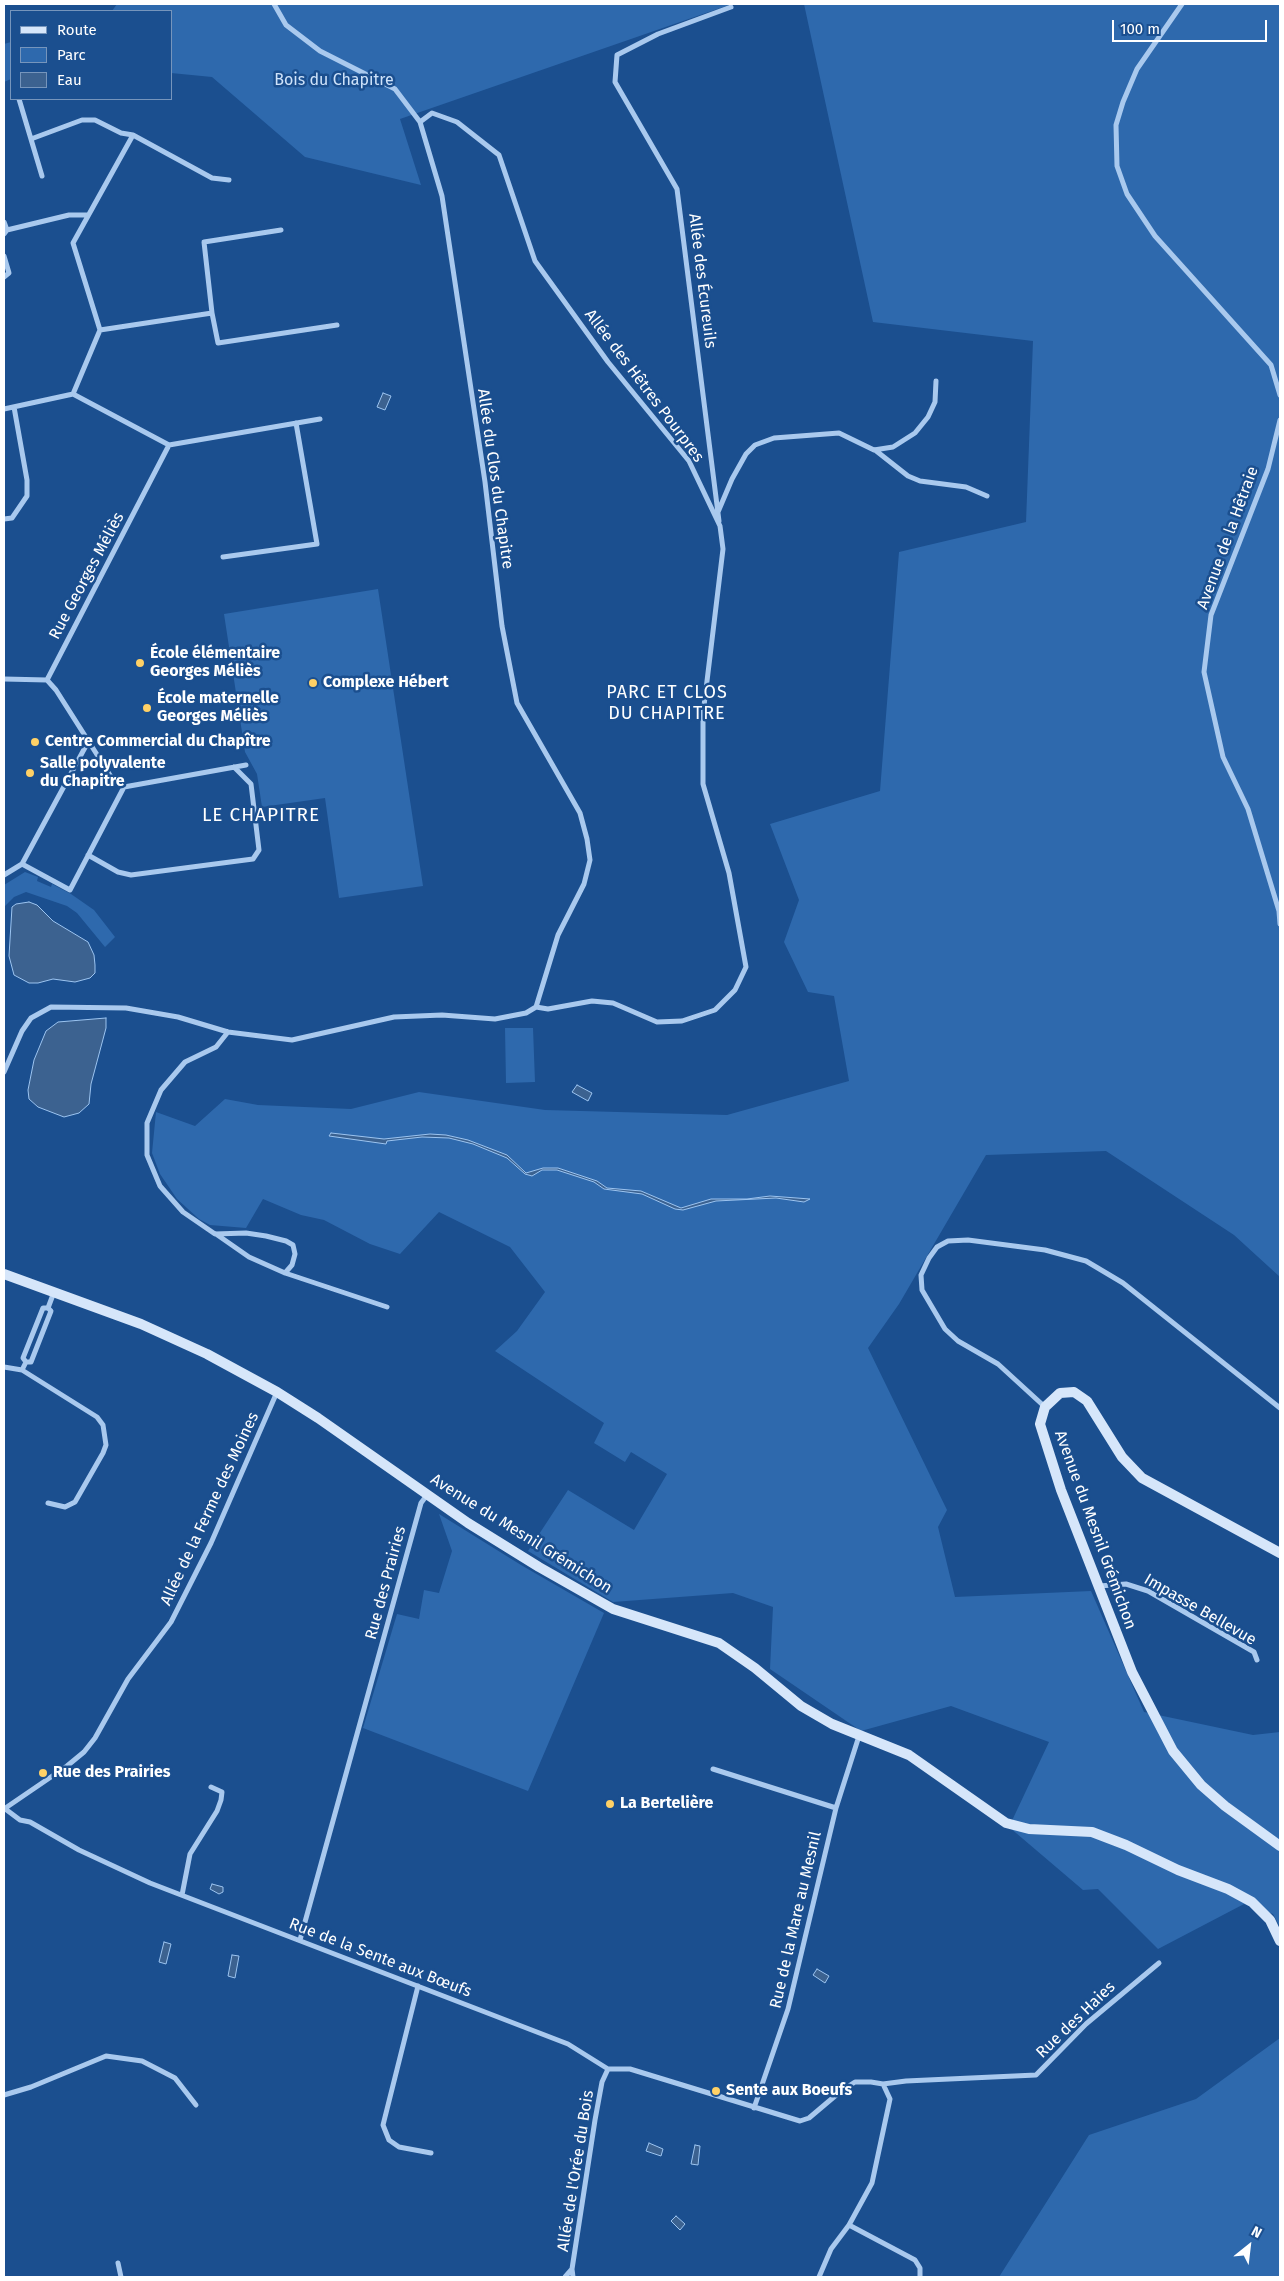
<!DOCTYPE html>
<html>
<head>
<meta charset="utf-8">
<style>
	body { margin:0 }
	#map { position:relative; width:1284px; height:2281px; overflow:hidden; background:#1b4f8f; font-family:"Fira Sans",sans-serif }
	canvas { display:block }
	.frame { position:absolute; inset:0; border:5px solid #fff; pointer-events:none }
	.legend { position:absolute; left:10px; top:10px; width:162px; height:90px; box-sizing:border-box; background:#1b4f8f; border:1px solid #7695bc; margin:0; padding:6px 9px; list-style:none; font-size:15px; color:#fff }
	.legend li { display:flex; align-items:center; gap:10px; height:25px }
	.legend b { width:25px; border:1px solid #7695bc }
	.north { position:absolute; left:1224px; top:2221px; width:50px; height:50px; -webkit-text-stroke:4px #1b4f8f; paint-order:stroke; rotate:29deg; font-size:14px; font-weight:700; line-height:20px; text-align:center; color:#fff }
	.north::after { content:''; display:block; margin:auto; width:18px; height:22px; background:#fff; clip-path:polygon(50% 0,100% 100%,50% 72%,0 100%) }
	.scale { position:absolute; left:1112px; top:20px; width:155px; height:22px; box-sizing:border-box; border:2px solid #fff; border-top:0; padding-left:6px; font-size:15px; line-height:18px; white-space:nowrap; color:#fff; -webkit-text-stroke:4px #1b4f8f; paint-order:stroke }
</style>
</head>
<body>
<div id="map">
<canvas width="1284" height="2281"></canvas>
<div class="frame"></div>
<ul class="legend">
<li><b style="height:6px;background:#d6e6fa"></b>Route</li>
<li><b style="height:14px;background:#2e69ad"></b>Parc</li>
<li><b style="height:14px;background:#3c6290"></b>Eau</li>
</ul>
<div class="north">N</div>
<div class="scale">100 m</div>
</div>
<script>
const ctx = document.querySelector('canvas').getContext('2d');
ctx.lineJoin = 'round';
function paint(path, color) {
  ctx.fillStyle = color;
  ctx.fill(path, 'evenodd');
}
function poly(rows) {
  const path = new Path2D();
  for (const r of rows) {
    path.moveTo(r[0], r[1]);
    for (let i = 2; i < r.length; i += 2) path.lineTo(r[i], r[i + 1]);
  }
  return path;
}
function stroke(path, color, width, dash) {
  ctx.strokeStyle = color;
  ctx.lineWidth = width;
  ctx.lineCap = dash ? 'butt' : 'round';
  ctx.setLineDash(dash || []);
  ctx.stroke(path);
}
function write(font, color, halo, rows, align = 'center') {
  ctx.font = font + ' "Fira Sans",sans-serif';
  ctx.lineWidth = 5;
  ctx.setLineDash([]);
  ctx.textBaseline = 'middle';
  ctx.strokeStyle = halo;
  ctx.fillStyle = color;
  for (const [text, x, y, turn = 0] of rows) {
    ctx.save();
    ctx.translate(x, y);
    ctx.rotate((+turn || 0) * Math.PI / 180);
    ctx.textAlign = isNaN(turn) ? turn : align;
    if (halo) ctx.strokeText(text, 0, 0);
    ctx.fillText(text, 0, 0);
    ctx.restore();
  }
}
const green = poly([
	[117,4,732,4,400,119,421,185,305,157,212,77,171,73,171,11,112,11],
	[804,4,1280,4,1280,1277,1234,1235,1106,1151,986,1155,899,1304,868,1348,947,1510,938,1527,955,1597,1091,1591,1144,1712,1253,1735,1280,1732,1280,1927,1273,1914,1244,1904,1158,1949,1098,1889,1083,1890,1009,1827,1049,1742,951,1706,861,1731,770,1669,773,1607,733,1593,613,1602,528,1551,568,1490,634,1530,667,1474,631,1452,625,1462,594,1443,604,1423,495,1351,517,1331,545,1292,510,1247,439,1212,400,1254,370,1244,324,1220,301,1215,263,1199,246,1228,210,1225,199,1219,177,1199,160,1174,152,1153,156,1112,195,1126,225,1099,258,1105,351,1109,419,1092,545,1110,727,1115,849,1081,834,996,808,992,784,942,799,900,770,824,880,791,899,552,1026,522,1033,341,873,322],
	[11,42,11,79,4,82,4,44],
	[378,589,423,886,339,898,325,798,262,807,257,774,245,752,224,614],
	[25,872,38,877,37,881,51,887,52,884,71,894,94,910,115,937,105,947,77,913,67,906,26,892,14,897,4,907,4,885],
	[505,1028,533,1028,535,1082,506,1083],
	[439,1514,521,1565,604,1613,528,1791,363,1728,397,1614,419,1619,424,1590,439,1593,452,1551],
	[1280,2038,1280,2277,999,2277,1089,2135,1196,2099]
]);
const water = poly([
	[383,393,391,396,385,410,377,407,383,393],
	[29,902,37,905,53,921,88,942,94,955,95,965,95,973,90,978,75,982,53,979,38,983,29,983,14,975,9,956,12,907,16,904,29,902],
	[106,1018,106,1028,91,1084,89,1104,79,1113,64,1117,38,1107,29,1099,28,1090,34,1060,46,1031,58,1022,106,1018],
	[577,1085,592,1093,588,1101,572,1092,577,1085],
	[331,1133,384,1139,430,1134,446,1135,468,1140,507,1155,526,1173,543,1168,558,1168,597,1181,607,1188,641,1191,681,1208,711,1199,747,1199,770,1196,810,1199,804,1202,776,1198,716,1201,683,1210,675,1209,642,1194,604,1189,594,1182,557,1170,542,1170,532,1176,525,1174,507,1158,473,1144,449,1138,422,1137,387,1141,386,1144,329,1136,331,1133],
	[212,1884,223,1887,223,1892,219,1894,210,1889,212,1884],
	[164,1942,171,1944,166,1964,159,1962,164,1942],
	[232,1955,239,1956,235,1978,228,1976,232,1955],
	[817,1969,829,1976,825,1983,813,1975,817,1969],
	[649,2143,663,2149,661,2156,646,2151,649,2143],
	[695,2145,700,2146,698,2165,691,2164,695,2145],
	[676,2216,685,2224,680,2230,671,2221,676,2216]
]);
const street = poly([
	[274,4,286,25,320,51,395,89,420,122,442,196,485,482,502,626,517,703,580,813,587,839,590,860,584,884,558,935,536,1007],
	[1182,4,1137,69,1123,102,1116,125,1117,166,1127,194,1155,236,1271,365,1280,395],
	[19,99,42,176],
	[31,139,82,120,95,120,121,133,133,135,212,178,229,180],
	[4,222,7,230,4,234],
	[7,230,69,215,88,215],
	[4,256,9,273,4,277],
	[212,313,218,343,337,325],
	[100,330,212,313,204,242,281,230],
	[73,394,100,330,73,243,133,135],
	[4,409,73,394,169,445,320,419],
	[1280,420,1268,469,1211,615,1204,672,1223,757,1248,809,1279,911,1280,924],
	[875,450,908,476,920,481,966,487,987,496],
	[718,512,732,479,746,454,755,445,774,438,839,433,874,450,893,447,915,433,928,417,935,402,936,381],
	[4,519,12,518,27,496,27,480,14,407],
	[719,521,677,189,615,82,617,55,658,34,731,7],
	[223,557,317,544,296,423],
	[4,679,47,680,169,445],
	[47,680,56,690,115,783,124,787,246,765],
	[88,855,118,872,131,875,253,859,259,850,251,784,234,767],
	[22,864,70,890,124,787],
	[4,875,22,864,88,742],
	[228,1032,216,1047,185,1062,161,1090,147,1123,147,1155,160,1186,183,1212,215,1234,246,1233,266,1236,286,1241,293,1245,295,1254,292,1265,285,1273,387,1307],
	[4,1072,22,1031,31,1018,51,1007,126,1008,178,1017,228,1032,292,1040,394,1017,442,1015,495,1019,526,1013,536,1007,548,1009,592,1001,613,1003,657,1022,682,1021,715,1010,735,990,746,967,729,873,703,784,703,714,723,549,720,526,689,461,608,362,535,261,499,155,457,122,432,113,420,122],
	[216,1234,249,1257,285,1273],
	[26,1362,23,1358,43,1308,48,1308,54,1292],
	[4,1367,22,1370,97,1417,103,1425,106,1445,103,1453,75,1502,65,1507,48,1503],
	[22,1370,26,1362,31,1362,51,1311,48,1308],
	[1045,1407,998,1364,958,1341,945,1329,922,1290,921,1275,929,1258,937,1247,948,1241,968,1240,1045,1250,1086,1261,1123,1283,1280,1408],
	[1099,1586,1126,1584,1148,1591,1254,1652,1257,1660],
	[713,1769,836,1808],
	[4,1808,20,1820,30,1822,79,1850,150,1883,568,2044,608,2069,630,2069,800,2121,809,2118,841,2091,855,2082,871,2082,883,2084,890,2099,872,2183,849,2225,831,2249,819,2277],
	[4,1809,67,1766,84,1752,95,1738,128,1679,171,1622,211,1543,277,1392],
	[182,1895,190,1854,217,1811,221,1800,222,1792,211,1787],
	[300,1940,421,1503,427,1495],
	[418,1986,383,2125,389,2140,399,2147,431,2153],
	[883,2084,906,2081,1036,2075,1086,2024,1159,1963],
	[4,2095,31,2087,106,2056,142,2061,175,2078,196,2105],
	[754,2108,788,2009,836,1808,859,1736],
	[849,2225,915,2260,920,2268,920,2277],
	[118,2263,121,2277],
	[565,2277,572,2269],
	[573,2277,572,2269,595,2120,602,2082,608,2069]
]);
const secondary = poly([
	[4,1274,141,1324,207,1354,277,1392,318,1418,468,1523,539,1567,613,1609,719,1643,755,1668,801,1706,832,1724,909,1755,1006,1823,1029,1829,1092,1832,1126,1845,1178,1870,1228,1889,1252,1902,1270,1920,1280,1941],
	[1280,1553,1142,1478,1122,1457,1087,1401,1074,1392,1060,1393,1045,1407,1040,1424,1061,1490,1132,1672,1173,1751,1201,1785,1225,1806,1280,1846]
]);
const markers = [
	[140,663,5,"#ffd166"],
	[313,683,5,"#ffd166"],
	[147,708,5,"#ffd166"],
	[35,742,5,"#ffd166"],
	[30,773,5,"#ffd166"],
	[43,1773,5,"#ffd166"],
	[610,1804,5,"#ffd166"],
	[716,2091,5,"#ffd166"]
];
const parkNames = [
	["Bois du Chapitre",334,81]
];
const streetNames = [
	["Allée des Écureuils",702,281,83],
	["Allée des Hêtres Pourpres",644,386,53],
	["Allée du Clos du Chapitre",495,479,82],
	["Avenue de la Hêtraie",1228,538,-70],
	["Rue Georges Méliès",87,576,-62],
	["Allée de la Ferme des Moines",210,1509,-65],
	["Avenue du Mesnil Grémichon",1095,1530,70],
	["Avenue du Mesnil Grémichon",521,1534,32],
	["Rue des Prairies",386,1583,-75],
	["Impasse Bellevue",1200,1610,30],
	["Rue de la Mare au Mesnil",796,1920,-77],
	["Rue de la Sente aux Bœufs",380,1958,21],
	["Rue des Haies",1076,2020,-44],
	["Allée de l'Orée du Bois",576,2171,-81]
];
const poiNames = [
	["École élémentaire",150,654],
	["Georges Méliès",150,672],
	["Complexe Hébert",323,683],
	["École maternelle",157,699],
	["Georges Méliès",157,717],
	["Centre Commercial du Chapître",45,742],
	["Salle polyvalente",40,764],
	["du Chapitre",40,782],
	["Rue des Prairies",53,1773],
	["La Bertelière",620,1804],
	["Sente aux Boeufs",726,2091]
];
const neighbourhoodNames = [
	["PARC ET CLOS",667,693],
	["DU CHAPITRE",667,714]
];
const quarterNames = [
	["LE CHAPITRE",261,816]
];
paint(green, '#2e69ad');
paint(water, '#3c6290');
stroke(water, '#9cc4f0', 1);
stroke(street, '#a9c9ee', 5);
stroke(secondary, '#d6e6fa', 10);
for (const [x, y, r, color] of markers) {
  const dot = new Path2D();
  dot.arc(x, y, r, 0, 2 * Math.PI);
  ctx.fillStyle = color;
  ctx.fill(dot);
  stroke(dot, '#1b4f8f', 2);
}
write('16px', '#cfe3fa', '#1b4f8f', parkNames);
write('16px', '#fff', '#1b4f8f', streetNames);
write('bold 16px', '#fff', '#1b4f8f', poiNames, 'left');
ctx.letterSpacing = '1px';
write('18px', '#fff', '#1b4f8f', neighbourhoodNames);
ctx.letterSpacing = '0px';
ctx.letterSpacing = '1px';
write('19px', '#fff', '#1b4f8f', quarterNames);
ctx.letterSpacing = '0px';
</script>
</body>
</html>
